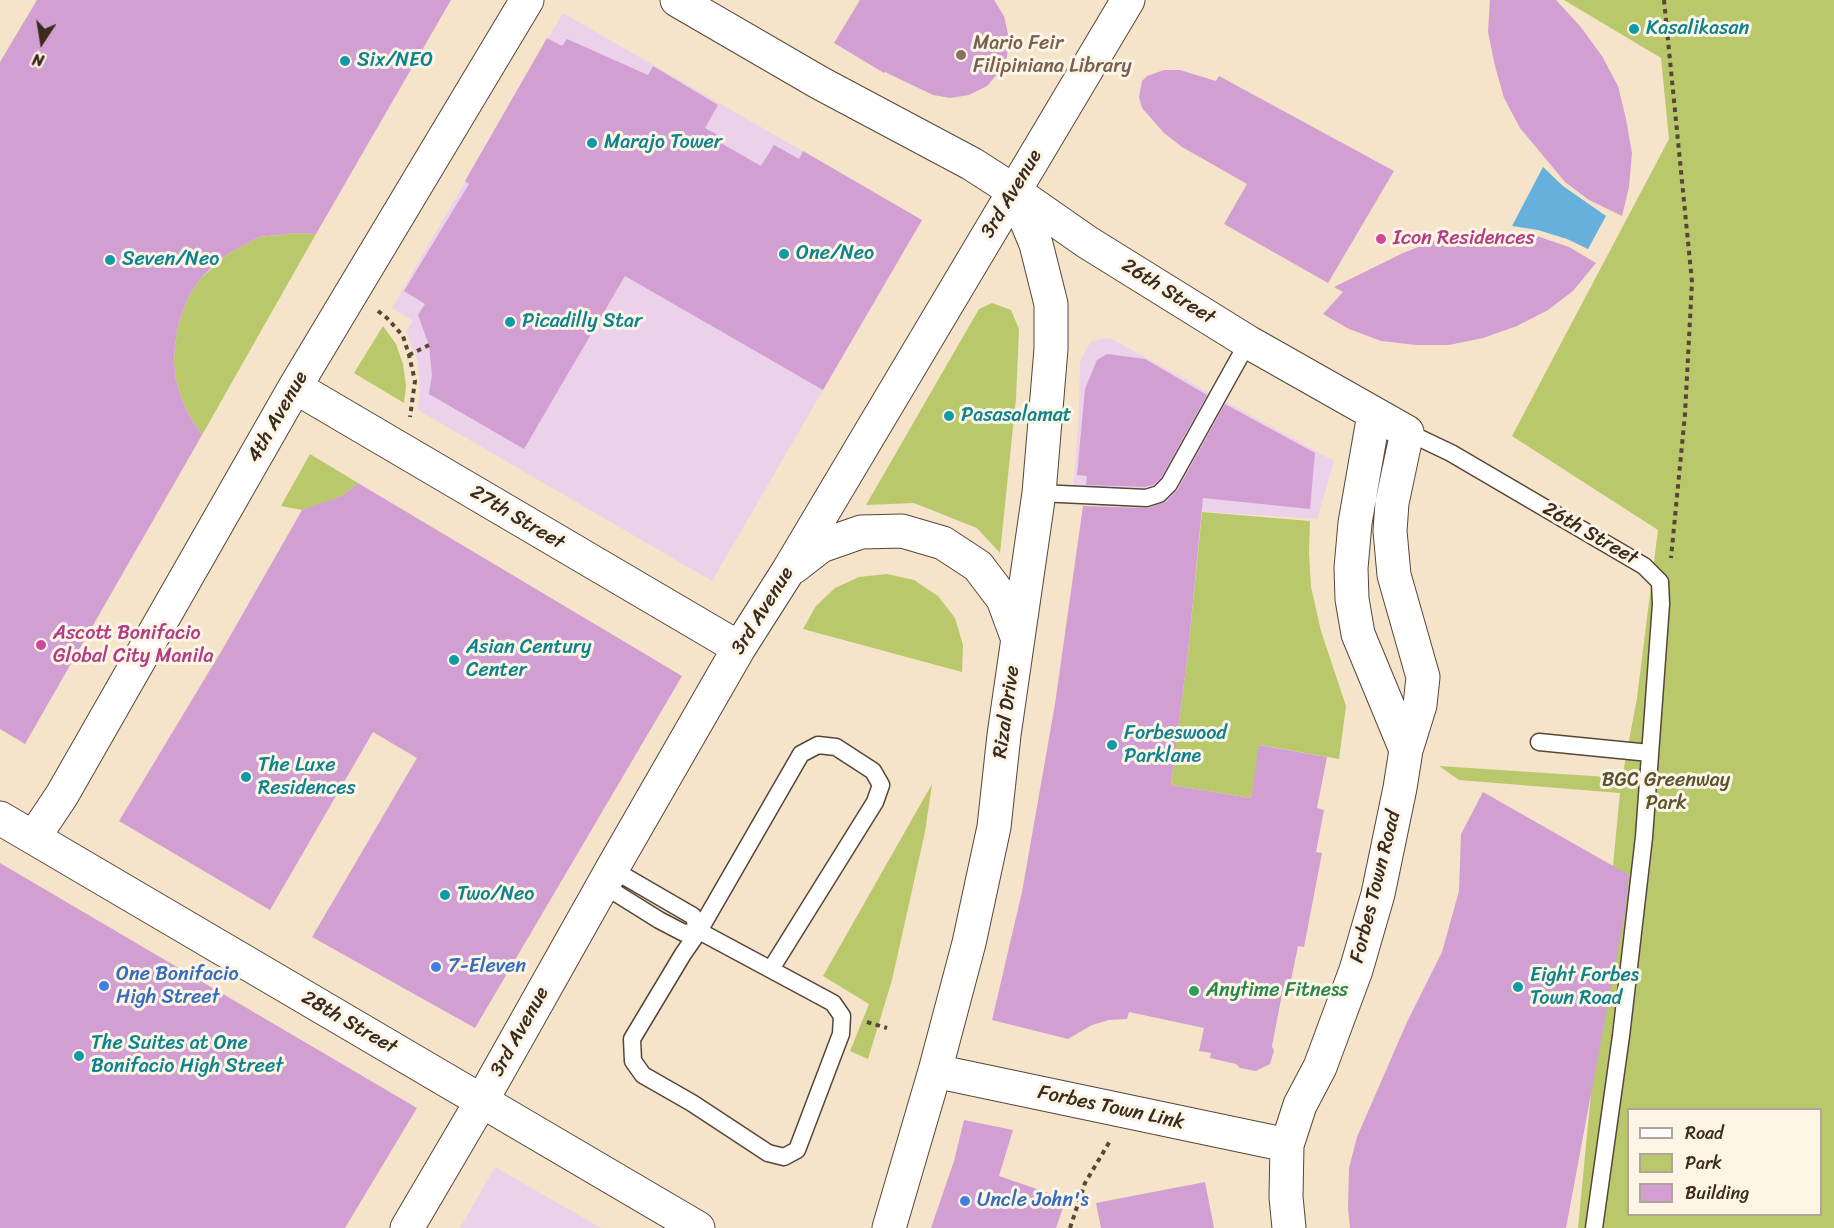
<!DOCTYPE html>
<html>
<head>
<meta charset="utf-8">
<style>
	body { margin:0 }
	#map { position:relative; width:1834px; height:1228px; overflow:hidden; background:#f5e4c9; font-family:Sriracha,sans-serif }
	canvas { display:block }
	.legend { position:absolute; left:1627px; top:1108px; width:195px; height:108px; box-sizing:border-box; background:#fcf5e5; border:2px solid #afa495; margin:0; padding:8px 10px; list-style:none; font-size:18px; color:#3b2a1e }
	.legend li { display:flex; align-items:center; gap:12px; height:30px }
	.legend b { width:30px; border:2px solid #afa495 }
	.north { position:absolute; left:12px; top:12px; width:60px; height:60px; -webkit-text-stroke:4px #fcf5e5; paint-order:stroke; rotate:192deg; font-size:16px; font-weight:700; line-height:24px; text-align:center; color:#3b2a1e }
	.north::after { content:''; display:block; margin:auto; width:21px; height:27px; background:#3b2a1e; clip-path:polygon(50% 0,100% 100%,50% 72%,0 100%) }
</style>
</head>
<body>
<div id="map">
<canvas width="1834" height="1228"></canvas>
<ul class="legend">
<li><b style="height:8px;background:#fff"></b>Road</li>
<li><b style="height:16px;background:#b8c86b"></b>Park</li>
<li><b style="height:16px;background:#d29fd3"></b>Building</li>
</ul>
<div class="north">N</div>
</div>
<script>
const ctx = document.querySelector('canvas').getContext('2d');
ctx.lineJoin = 'round';
function paint(path, color) {
  ctx.fillStyle = color;
  ctx.fill(path, 'evenodd');
}
function poly(rows) {
  const path = new Path2D();
  for (const r of rows) {
    path.moveTo(r[0], r[1]);
    for (let i = 2; i < r.length; i += 2) path.lineTo(r[i], r[i + 1]);
  }
  return path;
}
function stroke(path, color, width, dash) {
  ctx.strokeStyle = color;
  ctx.lineWidth = width;
  ctx.lineCap = dash ? 'butt' : 'round';
  ctx.setLineDash(dash || []);
  ctx.stroke(path);
}
function write(font, color, halo, rows, align = 'center') {
  ctx.font = font + ' Sriracha,sans-serif';
  ctx.lineWidth = 6;
  ctx.setLineDash([]);
  ctx.textBaseline = 'middle';
  ctx.strokeStyle = halo;
  ctx.fillStyle = color;
  for (const [text, x, y, turn = 0] of rows) {
    ctx.save();
    ctx.translate(x, y);
    ctx.rotate((+turn || 0) * Math.PI / 180);
    ctx.textAlign = isNaN(turn) ? turn : align;
    if (halo) ctx.strokeText(text, 0, 0);
    ctx.fillText(text, 0, 0);
    ctx.restore();
  }
}
const built = poly([
	[563,13,922,220,712,581,418,410,420,392,418,361,406,331,413,321,392,308],
	[1110,338,1334,461,1317,519,1072,503,1079,413,1080,362,1091,341],
	[495,1167,601,1228,460,1228]
]);
const green = poly([
	[1564,0,1834,0,1834,1228,1578,1228,1620,793,1459,780,1439,766,1622,778,1637,698,1658,530,1512,436,1669,139,1661,58],
	[1628,1110,1820,1110,1820,1214,1628,1214],
	[297,233,316,234,202,435,189,415,182,399,176,380,174,362,175,345,178,327,183,310,190,294,200,279,228,254,259,237],
	[992,303,1011,310,1019,329,1016,398,1000,553,977,528,914,503,866,505,979,309],
	[383,326,396,344,403,364,406,386,404,403,354,373],
	[310,454,358,483,342,496,319,505,302,510,281,506],
	[1202,512,1310,521,1309,553,1311,587,1321,631,1346,706,1339,759,1260,745,1251,798,1171,785,1188,652],
	[887,574,914,580,938,596,955,618,963,645,962,672,803,629,816,606,835,588,859,577],
	[932,784,925,832,892,980,868,1059,850,1051,869,1004,823,976]
]);
const water = poly([
	[1543,167,1563,186,1606,216,1588,249,1567,239,1538,230,1512,226]
]);
const building = poly([
	[37,0,451,0,316,234,297,233,259,237,228,254,213,266,200,279,190,294,183,310,178,327,175,345,174,362,176,380,182,399,189,415,202,435,25,744,0,729,0,62],
	[860,0,994,0,1004,16,1009,38,1007,57,999,72,987,86,969,95,950,98,933,95,885,72,884,73,834,43],
	[1490,0,1556,0,1580,26,1602,56,1618,86,1626,119,1632,153,1629,187,1622,216,1589,200,1565,182,1520,128,1504,98,1495,66,1488,32],
	[547,38,562,46,567,39,648,75,653,66,718,105,705,128,722,137,719,142,761,166,774,145,799,159,803,151,922,220,823,390,625,276,524,449,429,394,432,375,429,345,418,315,425,304,404,291,469,184,465,181],
	[1164,70,1180,70,1216,81,1219,76,1394,171,1328,283,1224,224,1247,184,1182,147,1164,133,1142,108,1139,97,1142,81,1147,76],
	[1469,233,1502,233,1537,236,1569,247,1596,263,1573,291,1548,310,1517,326,1483,338,1449,345,1416,345,1381,341,1349,329,1323,314,1343,292,1334,287,1403,253,1436,240],
	[1107,354,1145,359,1207,395,1161,478,1153,485,1145,487,1086,485,1087,476,1077,475,1085,389,1097,360],
	[1225,404,1315,453,1310,509,1203,498,1188,652,1171,785,1251,798,1259,745,1327,757,1317,808,1324,810,1316,852,1322,853,1304,947,1298,946,1289,990,1283,989,1272,1046,1274,1051,1270,1064,1256,1071,1240,1068,1236,1064,1210,1058,1211,1053,1199,1051,1204,1028,1129,1012,1127,1019,1109,1020,1092,1025,1068,1039,992,1020,1022,892,1055,704,1083,506,1146,508,1166,502,1178,489],
	[358,483,682,676,475,1028,312,937,417,758,373,732,270,910,119,821,225,645,302,510,342,496],
	[1483,792,1629,875,1625,912,1566,1228,1350,1228,1348,1208,1349,1168,1357,1137,1407,1022,1442,952,1459,891,1461,834],
	[0,863,417,1108,345,1228,0,1228],
	[964,1120,1013,1130,999,1176,1066,1199,1056,1228,931,1228,954,1161],
	[1205,1182,1214,1228,1101,1228,1096,1203]
]);
const path = poly([
	[1664,0,1692,282,1685,414,1671,558],
	[378,311,387,318,403,336,409,355,415,381,410,417],
	[409,355,429,345],
	[867,1022,887,1028],
	[1070,1228,1085,1183,1110,1141]
]);
const service = poly([
	[1407,432,1451,453,1644,566,1660,582,1661,604,1644,837,1621,1036,1594,1228],
	[1039,493,1146,498,1159,494,1169,484,1248,342],
	[1539,742,1650,753],
	[612,869,693,916,699,931],
	[603,885,659,920,684,933,699,931,833,1003,842,1016,841,1034,797,1150,784,1157,768,1153,692,1103,643,1075,633,1061,632,1039,683,954,699,931,801,754,818,745,836,747,873,771,881,785,875,802,771,969]
]);
const minor = poly([
	[677,0,820,83,972,164,1014,191,1087,242,1248,342,1407,432,1392,503,1390,531,1394,575,1423,677,1420,705,1406,750,1400,788,1378,894,1356,970,1320,1067,1300,1105,1287,1145,1286,1197,1289,1228],
	[295,387,739,648],
	[1374,414,1355,523,1351,568,1352,599,1358,634,1406,750],
	[794,567,821,546,861,532,902,531,943,543,978,566,1003,599,1017,637],
	[0,818,698,1228],
	[34,837,62,795,295,387,527,0],
	[935,1071,1287,1145],
	[407,1228,481,1102,612,869,739,648,788,571,1128,0],
	[889,1228,935,1071,969,943,994,827,1004,735,1039,493,1051,349,1051,304,1036,244,1014,191]
]);
const markers = [
	[1634,29,6,"#0f9aa8"],
	[961,55,6,"#8d6e63"],
	[345,61,6,"#0f9aa8"],
	[592,143,6,"#0f9aa8"],
	[1381,239,6,"#d1479c"],
	[784,254,6,"#0f9aa8"],
	[110,260,6,"#0f9aa8"],
	[510,322,6,"#0f9aa8"],
	[949,416,6,"#0f9aa8"],
	[41,645,6,"#d1479c"],
	[454,660,6,"#0f9aa8"],
	[1112,745,6,"#0f9aa8"],
	[246,777,6,"#0f9aa8"],
	[445,895,6,"#0f9aa8"],
	[436,967,6,"#3f7fe0"],
	[104,986,6,"#3f7fe0"],
	[1518,987,6,"#0f9aa8"],
	[1194,991,6,"#2e9e5b"],
	[79,1056,6,"#0f9aa8"],
	[965,1201,6,"#3f7fe0"]
];
const cultureNames = [
	["Kasalikasan",1646,29],
	["Six/NEO",357,61],
	["Marajo Tower",604,143],
	["One/Neo",796,254],
	["Seven/Neo",122,260],
	["Picadilly Star",522,322],
	["Pasasalamat",961,416],
	["Asian Century",466,648],
	["Center",466,671],
	["Forbeswood",1124,734],
	["Parklane",1124,757],
	["The Luxe",258,766],
	["Residences",258,789],
	["Two/Neo",457,895],
	["Eight Forbes",1530,976],
	["Town Road",1530,999],
	["The Suites at One",91,1044],
	["Bonifacio High Street",91,1067]
];
const educationNames = [
	["Mario Feir",973,44],
	["Filipiniana Library",973,67]
];
const streetNames = [
	["3rd Avenue",1012,194,-59],
	["26th Street",1168,292,32],
	["4th Avenue",278,417,-60],
	["27th Street",517,518,31],
	["26th Street",1590,534,30],
	["3rd Avenue",763,611,-58],
	["Rizal Drive",1007,712,-82],
	["Forbes Town Road",1376,887,-76],
	["28th Street",349,1023,30],
	["3rd Avenue",520,1032,-61],
	["Forbes Town Link",1111,1108,12]
];
const hotelNames = [
	["Icon Residences",1393,239],
	["Ascott Bonifacio",53,634],
	["Global City Manila",53,657]
];
const parkNames = [
	["BGC Greenway",1666,781],
	["Park",1666,804]
];
const shopNames = [
	["7-Eleven",448,967],
	["One Bonifacio",116,975],
	["High Street",116,998],
	["Uncle John's",977,1201]
];
const leisureNames = [
	["Anytime Fitness",1206,991]
];
paint(built, '#ecd1ea');
paint(green, '#b8c86b');
paint(water, '#66b0de');
paint(building, '#d29fd3');
stroke(service, '#574638', 19);
stroke(minor, '#574638', 35);
stroke(path, '#574638', 4, [4.5, 4.5]);
stroke(service, '#fff', 16);
stroke(minor, '#fff', 33);
for (const [x, y, r, color] of markers) {
  const dot = new Path2D();
  dot.arc(x, y, r, 0, 2 * Math.PI);
  ctx.fillStyle = color;
  ctx.fill(dot);
  stroke(dot, '#fcf5e5', 2);
}
write('20px', '#0d838f', '#fcf5e5', cultureNames, 'left');
write('20px', '#785e54', '#fcf5e5', educationNames, 'left');
write('20px', '#3b2a1e', '#fcf5e5', streetNames);
write('20px', '#b23c85', '#fcf5e5', hotelNames, 'left');
write('20px', '#5a5231', '#fcf5e5', parkNames);
write('20px', '#366cbe', '#fcf5e5', shopNames, 'left');
write('20px', '#27864d', '#fcf5e5', leisureNames, 'left');
</script>
</body>
</html>
